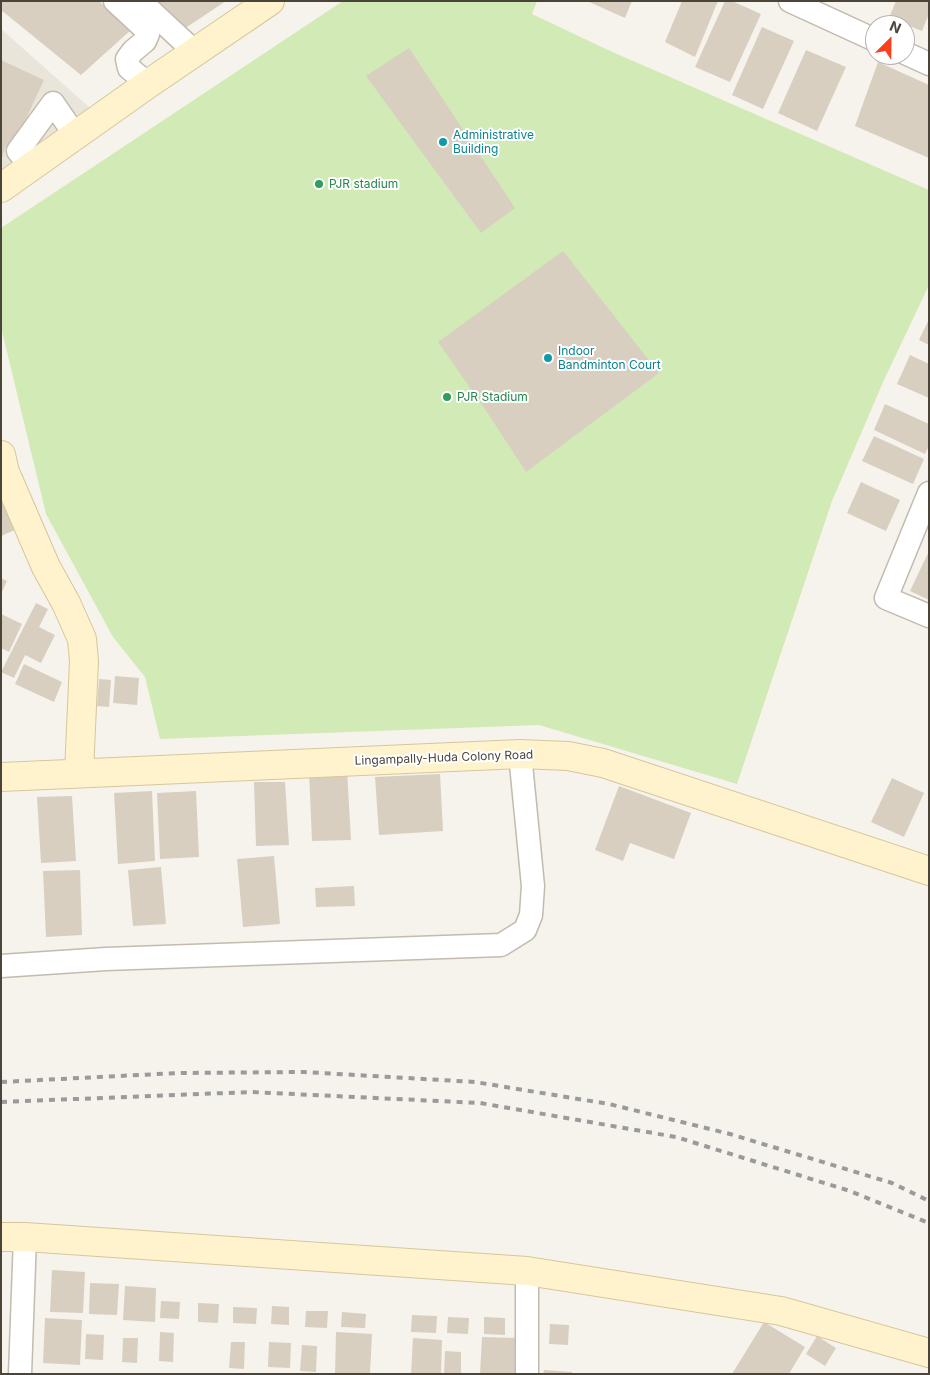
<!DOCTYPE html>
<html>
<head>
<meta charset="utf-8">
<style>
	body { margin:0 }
	#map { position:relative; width:930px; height:1375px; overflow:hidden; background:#f6f3ec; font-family:Inter,sans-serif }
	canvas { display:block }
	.frame { position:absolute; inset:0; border:2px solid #4b4439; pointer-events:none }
	.north { position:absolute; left:865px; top:15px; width:50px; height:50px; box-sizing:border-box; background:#fff; border:1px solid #b7b4b0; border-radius:50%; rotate:23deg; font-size:14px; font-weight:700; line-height:20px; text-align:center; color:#4b4439 }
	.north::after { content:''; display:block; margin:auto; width:18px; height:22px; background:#fc3f1d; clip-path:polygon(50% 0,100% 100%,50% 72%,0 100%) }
</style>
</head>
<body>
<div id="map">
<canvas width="930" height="1375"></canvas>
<div class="frame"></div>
<div class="north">N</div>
</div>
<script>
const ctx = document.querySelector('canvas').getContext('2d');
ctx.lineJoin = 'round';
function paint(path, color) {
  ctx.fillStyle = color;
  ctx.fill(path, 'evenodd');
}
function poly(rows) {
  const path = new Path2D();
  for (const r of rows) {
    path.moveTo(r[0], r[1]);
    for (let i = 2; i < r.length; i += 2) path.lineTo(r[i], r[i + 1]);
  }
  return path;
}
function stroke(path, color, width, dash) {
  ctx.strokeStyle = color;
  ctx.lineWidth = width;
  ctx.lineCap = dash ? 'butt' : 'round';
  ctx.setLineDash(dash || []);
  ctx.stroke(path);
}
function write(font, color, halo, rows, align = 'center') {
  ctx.font = font + ' Inter,sans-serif';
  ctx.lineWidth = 4;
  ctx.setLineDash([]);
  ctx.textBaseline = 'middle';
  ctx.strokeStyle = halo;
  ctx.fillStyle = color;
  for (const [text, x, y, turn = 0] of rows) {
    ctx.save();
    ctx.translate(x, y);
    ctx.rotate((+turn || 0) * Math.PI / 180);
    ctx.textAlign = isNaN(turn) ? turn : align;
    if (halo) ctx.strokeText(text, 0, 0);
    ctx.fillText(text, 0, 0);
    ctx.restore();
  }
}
const residential = poly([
	[1,29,96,113,1,173]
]);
const green = poly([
	[343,1,537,1,532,14,608,50,929,190,929,285,884,380,832,501,737,784,539,725,160,739,145,677,113,637,46,514,1,327,1,228]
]);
const building = poly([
	[1,1,99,1,131,30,81,75,1,10],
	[155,1,226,1,184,29],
	[587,1,632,1,625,18],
	[682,1,718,1,695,57,665,42],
	[725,1,732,1,761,14,730,82,695,67],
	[896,1,929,1,929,14,922,31,889,18],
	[762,27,794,41,763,109,732,95],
	[409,48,515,208,481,233,366,76],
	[806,50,846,67,817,131,778,113],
	[1,60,44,80,12,149,6,146,2,158],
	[878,62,929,85,929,158,855,126],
	[563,251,659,373,526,472,485,409,438,342],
	[929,319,929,345,919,340],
	[910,355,929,364,929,398,897,384],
	[885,404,929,424,929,446,925,454,874,430],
	[874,436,924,459,913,484,862,461],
	[861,482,900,500,886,531,847,513],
	[1,499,15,530,1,536],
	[929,551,929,600,910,591],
	[1,578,7,581,1,594],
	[36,603,48,609,39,627,55,635,41,663,25,655,14,678,1,672],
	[1,614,22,624,9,652,1,648],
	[24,664,62,682,54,702,15,684],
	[115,676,139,678,137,705,113,703],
	[99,679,111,680,109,707,97,706],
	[347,770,351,840,312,841,309,771],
	[440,774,443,831,379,835,375,777],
	[892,778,924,793,904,837,871,822],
	[254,782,285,782,289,845,256,846],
	[619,786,691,813,674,859,630,843,623,861,595,850],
	[152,791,155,861,118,864,114,793],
	[196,791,199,857,160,859,157,793],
	[72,796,76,861,41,863,37,797],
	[274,856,280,924,243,927,237,859],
	[161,867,166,924,133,926,128,870],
	[80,870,82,935,46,937,43,871],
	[354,886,355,906,316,907,315,888],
	[52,1270,85,1272,83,1313,50,1312],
	[90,1283,119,1284,117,1315,89,1314],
	[125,1286,156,1288,155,1322,123,1320],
	[161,1301,180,1302,179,1319,160,1318],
	[198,1303,219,1304,218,1323,198,1322],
	[272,1306,289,1307,289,1325,271,1324],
	[233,1307,257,1308,256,1324,233,1323],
	[306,1311,328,1311,327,1328,305,1327],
	[342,1312,366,1314,365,1328,341,1327],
	[412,1315,437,1316,436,1333,411,1332],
	[448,1317,469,1318,468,1334,447,1333],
	[484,1317,505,1318,505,1335,484,1334],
	[45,1318,82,1320,80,1365,43,1363],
	[764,1322,805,1347,789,1374,732,1374],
	[550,1324,569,1325,568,1345,549,1344],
	[160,1332,174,1333,173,1362,159,1361],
	[336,1332,372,1334,370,1374,335,1374],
	[86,1334,104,1335,103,1360,85,1359],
	[817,1336,836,1348,825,1366,806,1354],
	[482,1337,518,1338,517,1374,480,1374],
	[123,1338,138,1338,137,1363,122,1362],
	[413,1338,442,1340,441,1374,411,1374],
	[231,1342,245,1342,244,1369,229,1368],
	[269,1342,291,1343,290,1368,268,1367],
	[302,1345,317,1346,316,1372,300,1371],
	[445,1351,461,1352,461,1374,444,1374],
	[544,1370,572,1372,572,1374,543,1374]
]);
const street = poly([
	[115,1,143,27,148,34,145,41,133,51,127,59,129,68,148,84],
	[140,1,195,52],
	[790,1,875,40],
	[905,53,929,64],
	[31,166,18,151,53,103,75,135],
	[929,493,886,598,929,616],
	[1,966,106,959,501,945,525,930,531,915,533,886,520,754],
	[527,1271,527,1374],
	[20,1374,25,1237]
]);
const secondary = poly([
	[1,188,148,84,270,1],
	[1,455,5,472,46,567,66,603,82,639,84,661,79,773],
	[1,777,520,754,568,756,603,763,929,871],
	[1,1237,25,1237,527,1271,781,1311,929,1353]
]);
const rail = poly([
	[1,1082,178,1073,304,1072,475,1082,609,1104,730,1134,892,1183,929,1201],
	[1,1102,251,1092,480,1103,676,1137,850,1191,929,1223]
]);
const markers = [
	[443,142,5,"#0f9aa8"],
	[319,184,5,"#2e9e5b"],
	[548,358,5,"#0f9aa8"],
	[447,397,5,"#2e9e5b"]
];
const cultureNames = [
	["Administrative",453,135],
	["Building",453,149],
	["Indoor",558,351],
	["Bandminton Court",558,365]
];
const leisureNames = [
	["PJR stadium",329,184],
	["PJR Stadium",457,397]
];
const streetNames = [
	["Lingampally-Huda Colony Road",444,758,-2]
];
paint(residential, '#eae5da');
paint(green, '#d2eab5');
paint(building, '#d8cfc1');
stroke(street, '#c2bbae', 25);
stroke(secondary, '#d6c79b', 30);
stroke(street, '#fff', 22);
stroke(secondary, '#fff3cd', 28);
stroke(rail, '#9a9a9a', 4, [6, 6]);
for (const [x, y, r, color] of markers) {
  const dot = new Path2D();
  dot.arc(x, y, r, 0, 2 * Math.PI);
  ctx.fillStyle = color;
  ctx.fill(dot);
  stroke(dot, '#fff', 2);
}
write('12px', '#0d838f', '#fff', cultureNames, 'left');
write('12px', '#27864d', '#fff', leisureNames, 'left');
write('12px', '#4b4439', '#fff', streetNames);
</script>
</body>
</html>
